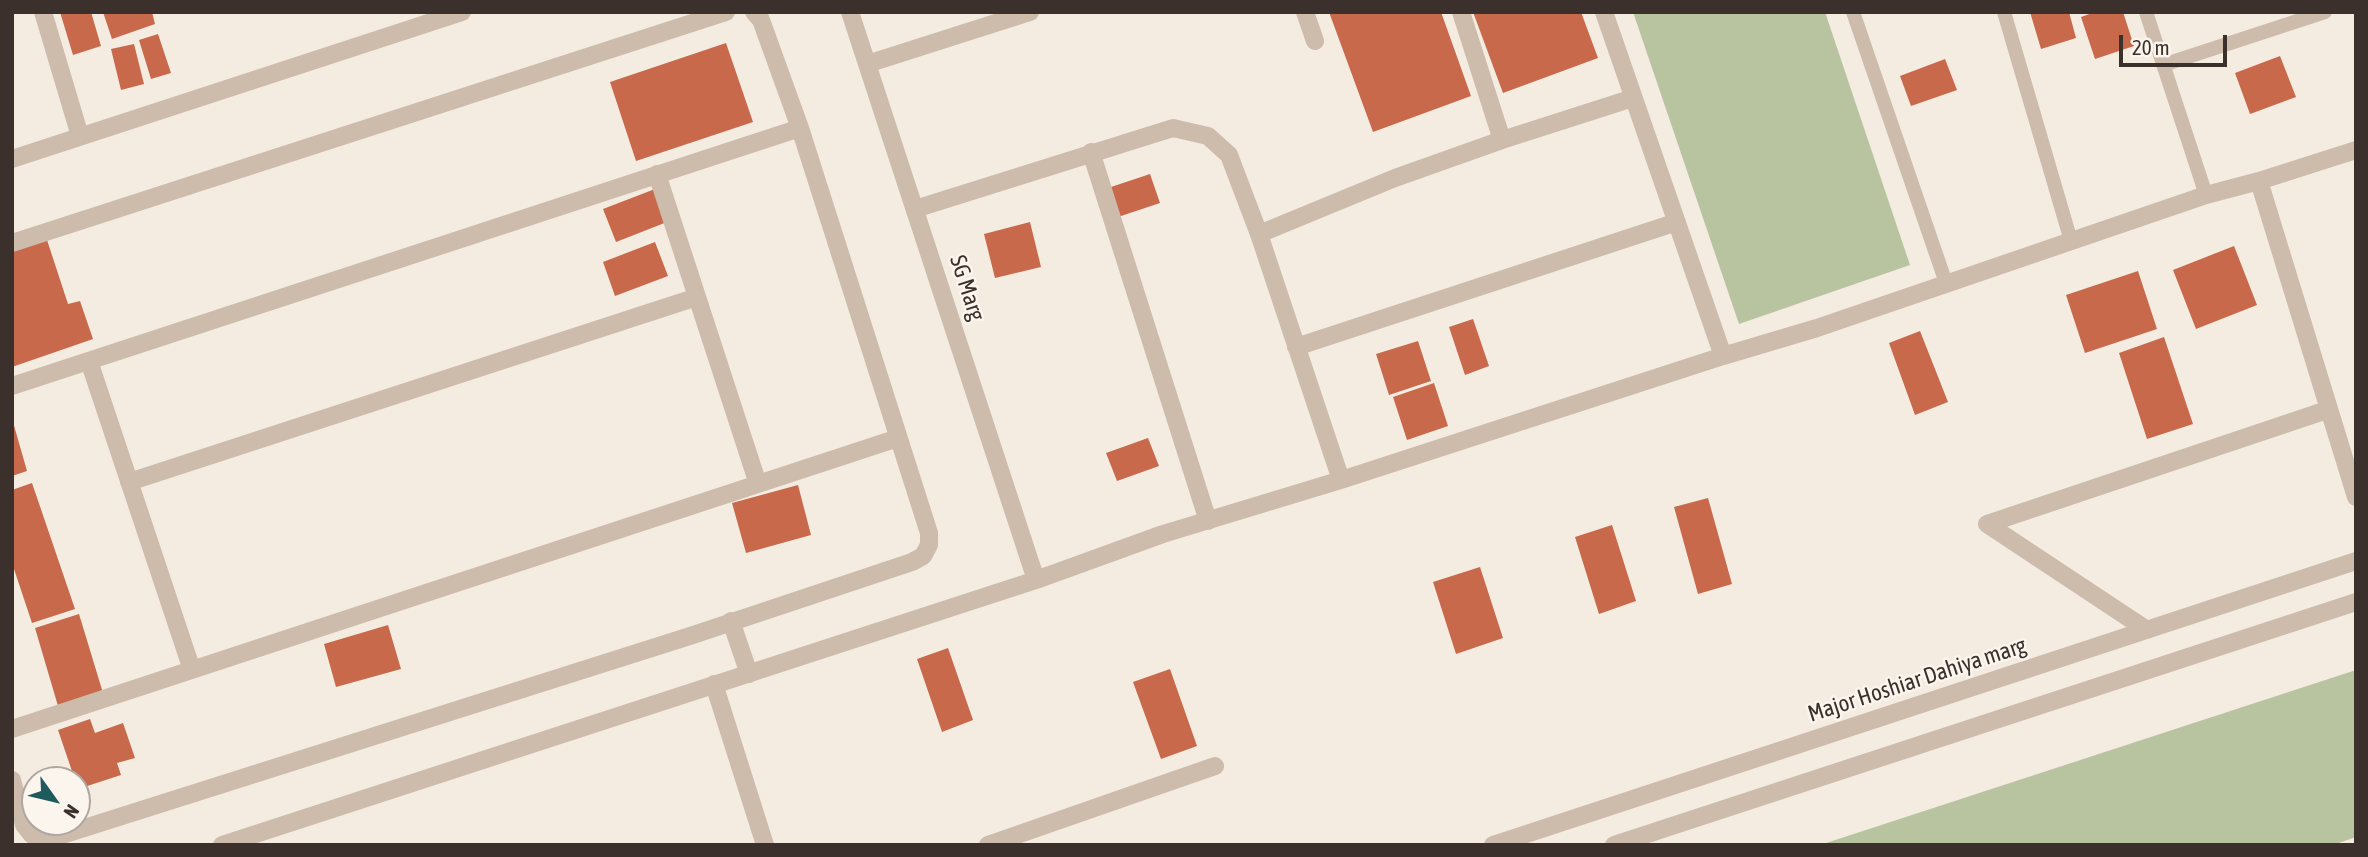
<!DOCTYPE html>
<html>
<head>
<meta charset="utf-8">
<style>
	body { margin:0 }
	#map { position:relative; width:2368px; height:857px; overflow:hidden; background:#f4ebe1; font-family:"Asap Condensed",sans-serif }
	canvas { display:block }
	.frame { position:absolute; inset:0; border:14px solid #3b302b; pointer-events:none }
	.north { position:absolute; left:21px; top:766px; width:70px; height:70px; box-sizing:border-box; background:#fbf5ee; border:2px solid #aea6a0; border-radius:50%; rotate:124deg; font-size:19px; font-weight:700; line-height:28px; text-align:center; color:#3b302b }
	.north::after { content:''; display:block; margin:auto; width:24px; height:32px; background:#1f5a5e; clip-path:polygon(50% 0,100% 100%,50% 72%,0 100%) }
	.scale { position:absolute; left:2119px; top:35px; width:108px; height:32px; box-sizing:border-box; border:4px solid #3b302b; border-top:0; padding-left:9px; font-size:21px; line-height:24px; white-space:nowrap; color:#3b302b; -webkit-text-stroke:5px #fbf5ee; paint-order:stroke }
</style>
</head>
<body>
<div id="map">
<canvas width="2368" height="857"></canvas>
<div class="frame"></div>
<div class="north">N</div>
<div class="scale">20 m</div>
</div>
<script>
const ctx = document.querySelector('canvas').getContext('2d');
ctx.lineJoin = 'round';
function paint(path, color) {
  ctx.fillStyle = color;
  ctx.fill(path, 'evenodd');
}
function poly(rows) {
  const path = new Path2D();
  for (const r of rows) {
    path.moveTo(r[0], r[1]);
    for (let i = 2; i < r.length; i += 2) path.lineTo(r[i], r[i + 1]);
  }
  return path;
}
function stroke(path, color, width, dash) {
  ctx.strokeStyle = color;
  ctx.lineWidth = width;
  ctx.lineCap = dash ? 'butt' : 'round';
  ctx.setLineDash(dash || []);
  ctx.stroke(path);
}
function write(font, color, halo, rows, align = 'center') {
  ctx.font = font + ' "Asap Condensed",sans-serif';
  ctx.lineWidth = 5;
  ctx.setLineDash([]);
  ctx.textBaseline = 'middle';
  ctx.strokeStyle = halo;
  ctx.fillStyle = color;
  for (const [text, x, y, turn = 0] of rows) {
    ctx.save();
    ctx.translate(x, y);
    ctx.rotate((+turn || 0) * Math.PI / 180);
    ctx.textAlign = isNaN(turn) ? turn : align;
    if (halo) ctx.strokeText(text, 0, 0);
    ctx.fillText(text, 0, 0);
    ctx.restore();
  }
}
const green = poly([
	[1633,12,1825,12,1910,265,1739,324],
	[2356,670,2356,837,2333,845,1820,845]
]);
const building = poly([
	[60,12,91,12,101,46,73,55],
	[103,12,152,12,155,24,112,39],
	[1329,12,1441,12,1471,96,1373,132],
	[1473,12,1581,12,1598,58,1503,93],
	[2030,12,2069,12,2076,38,2041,49],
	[2095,12,2123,12,2134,46,2095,59,2081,17],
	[158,34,171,73,151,79,139,40],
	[726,43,753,122,636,161,610,82],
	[134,44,144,84,121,90,111,49],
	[2280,56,2296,97,2250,114,2235,73],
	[1945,59,1957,90,1911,106,1900,76],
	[1150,174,1160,203,1118,217,1108,188],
	[655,189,667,222,616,242,603,209],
	[1030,222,1041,267,995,278,984,234],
	[47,240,68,304,80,301,93,339,12,367,12,252],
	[655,242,668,276,615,296,603,262],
	[2234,246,2257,305,2196,329,2173,270],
	[2138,271,2157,329,2085,353,2066,295],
	[1473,319,1489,366,1465,375,1449,327],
	[1920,331,1948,402,1915,415,1889,343],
	[2164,337,2193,424,2147,439,2119,353],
	[1418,341,1431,381,1389,395,1376,354],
	[1434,383,1448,426,1407,440,1393,397],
	[13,422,27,471,12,476,12,423],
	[1148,438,1159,466,1117,481,1106,453],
	[32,483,75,609,32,623,12,563,12,490],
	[798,485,811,535,746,553,732,503],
	[1708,498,1732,584,1698,594,1674,507],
	[1612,525,1636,601,1599,614,1575,537],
	[1480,567,1503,638,1456,654,1433,582],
	[79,614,103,693,58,706,35,628],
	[388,625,401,669,336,687,324,644],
	[948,648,973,720,942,732,917,659],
	[1170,669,1197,746,1161,759,1133,682],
	[90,719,95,733,123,723,135,758,117,763,121,775,78,789,77,780,75,780,58,730]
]);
const lane = poly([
	[1853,12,1946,283],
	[2004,12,2071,241],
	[2146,12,2206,195],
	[2163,65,2325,12]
]);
const street = poly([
	[43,12,80,136],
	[850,12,1036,580],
	[1305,12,1315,41],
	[1461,12,1502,140],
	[1604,12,1723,356],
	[867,64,1030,12],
	[1091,152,1208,521],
	[12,159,462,12],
	[657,174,758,484],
	[2259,181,2356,497],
	[915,209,1173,128,1208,136,1229,155,1259,234,1341,480],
	[1259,234,1395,178,1502,140,1633,98],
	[12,243,726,12],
	[1296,347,1677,222],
	[89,361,192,670],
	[12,386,800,128],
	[129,482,697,297],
	[731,621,749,674],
	[2147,630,1987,524,2327,410],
	[714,684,765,845],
	[12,729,898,438],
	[12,780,24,825,32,835,42,839,56,837,690,636,912,562,923,556,929,545,929,533,800,128,761,20,754,12],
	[222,845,1036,580,1163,534,1341,480,1723,356,1817,328,2206,195,2259,181,2356,150],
	[988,845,1215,766],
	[1493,845,2356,561],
	[1614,845,2356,602]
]);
const streetNames = [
	["SG Marg",967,288,72],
	["Major Hoshiar Dahiya marg",1917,680,-18]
];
paint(green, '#b8c4a0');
paint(building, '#c8694b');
stroke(lane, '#cdbbac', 14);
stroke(street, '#cdbbac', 18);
write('23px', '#3b302b', '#fbf5ee', streetNames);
</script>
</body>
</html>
